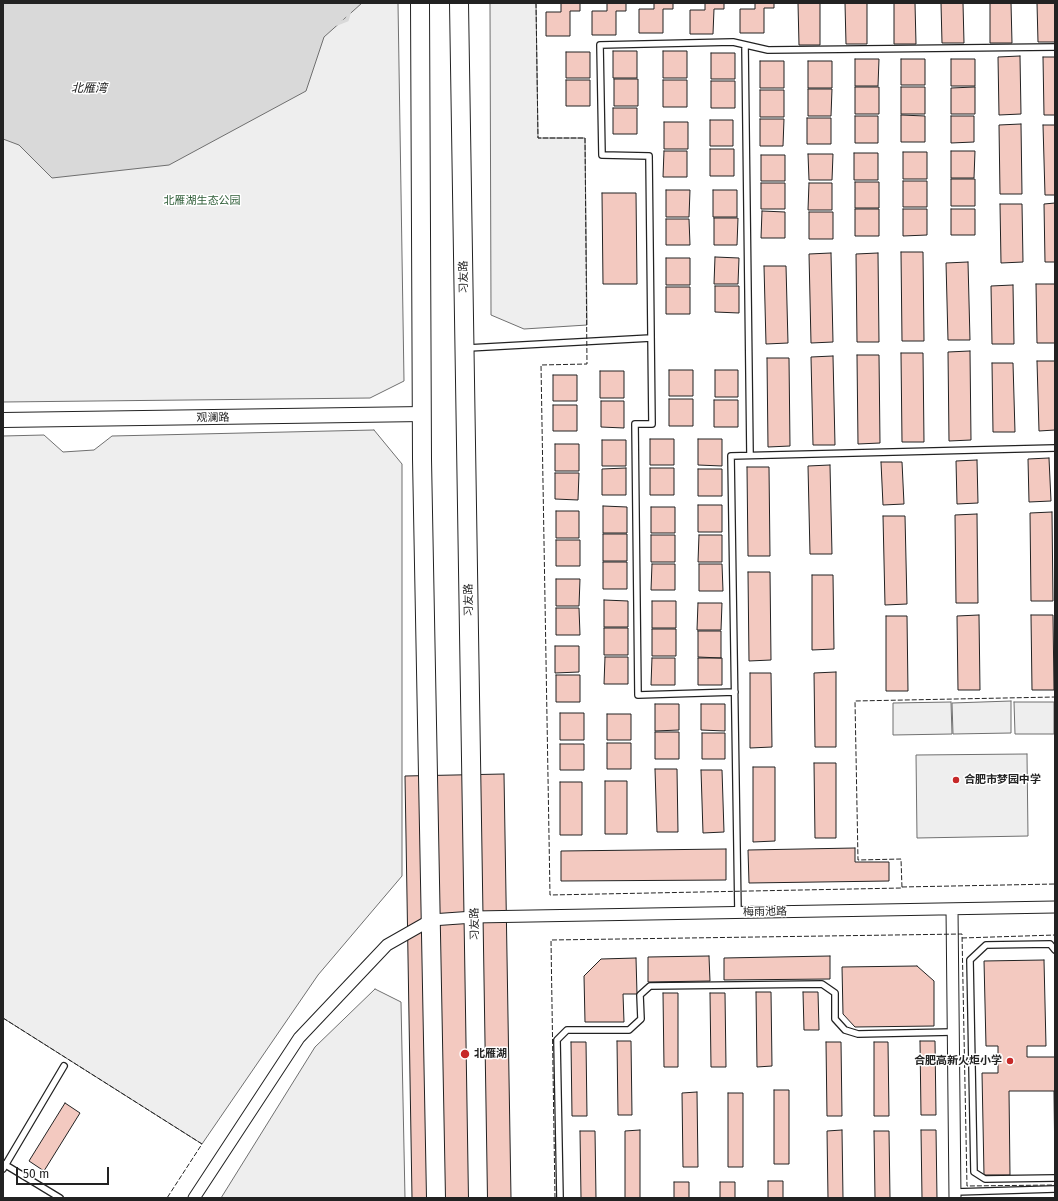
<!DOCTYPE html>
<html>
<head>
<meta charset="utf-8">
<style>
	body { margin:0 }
	#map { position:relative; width:1058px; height:1201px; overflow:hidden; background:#fff; font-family:"Fira Sans",sans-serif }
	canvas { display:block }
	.frame { position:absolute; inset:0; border:4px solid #222; pointer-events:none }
	.scale { position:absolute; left:16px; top:1167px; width:93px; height:18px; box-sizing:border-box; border:2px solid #222; border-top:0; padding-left:5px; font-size:12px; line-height:14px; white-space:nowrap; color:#222; -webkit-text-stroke:3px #fff; paint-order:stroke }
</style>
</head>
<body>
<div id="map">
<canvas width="1058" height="1201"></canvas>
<div class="frame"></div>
<div class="scale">50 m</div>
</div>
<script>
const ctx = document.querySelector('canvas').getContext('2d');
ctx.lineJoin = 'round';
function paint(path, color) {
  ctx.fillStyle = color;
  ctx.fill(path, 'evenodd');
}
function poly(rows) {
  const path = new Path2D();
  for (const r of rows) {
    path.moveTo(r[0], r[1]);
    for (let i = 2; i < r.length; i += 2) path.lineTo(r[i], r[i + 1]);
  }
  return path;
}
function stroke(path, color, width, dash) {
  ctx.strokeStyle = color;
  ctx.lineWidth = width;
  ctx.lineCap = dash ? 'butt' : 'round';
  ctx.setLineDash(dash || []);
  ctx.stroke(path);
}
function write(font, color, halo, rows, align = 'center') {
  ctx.font = font + ' "Fira Sans","Noto Sans SC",sans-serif';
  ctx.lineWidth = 3;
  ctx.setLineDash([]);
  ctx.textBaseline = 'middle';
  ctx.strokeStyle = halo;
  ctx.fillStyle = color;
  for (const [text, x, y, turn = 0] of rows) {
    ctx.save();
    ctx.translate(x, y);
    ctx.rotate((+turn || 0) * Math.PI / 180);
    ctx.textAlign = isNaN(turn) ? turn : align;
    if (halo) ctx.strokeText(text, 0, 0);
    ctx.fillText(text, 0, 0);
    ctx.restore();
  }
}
const green = poly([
	[3,3,398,3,404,381,370,398,3,402,3,3],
	[490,3,536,3,538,138,585,138,587,325,524,329,491,315,490,3],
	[374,430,402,464,402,876,318,975,202,1144,3,1018,3,436,44,435,63,452,94,450,112,436,374,430],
	[1011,701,1011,733,953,734,952,703,1011,701],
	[951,702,952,734,893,735,893,703,951,702],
	[1014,702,1054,702,1054,734,1015,734,1014,702],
	[1027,754,1028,836,917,838,916,755,1027,754],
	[375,989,401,1002,405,1198,221,1198,315,1047,375,989]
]);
const water = poly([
	[3,3,362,3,324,37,306,91,169,165,52,178,19,145,3,139,3,3]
]);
const stream = poly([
	[337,24,347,20,352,3]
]);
const building = poly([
	[561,3,580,3,580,11,570,11,570,36,546,36,546,12,561,12,561,3],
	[607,3,626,3,626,11,616,11,616,35,592,35,592,11,607,11,607,3],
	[654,3,673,3,673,9,663,9,663,33,639,33,639,9,654,9,654,3],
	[705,3,724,3,724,9,714,9,713,34,690,34,690,10,705,10,705,3],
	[755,3,774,3,774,8,764,8,764,33,740,33,740,9,755,9,755,3],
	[798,3,820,3,820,45,799,45,798,3],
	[845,3,867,3,867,44,846,44,845,3],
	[894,3,915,3,916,44,894,44,894,3],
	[941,3,963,3,964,43,942,43,941,3],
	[990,3,1011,3,1012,43,990,43,990,3],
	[1037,3,1055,3,1055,42,1038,42,1037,3],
	[613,51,637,51,637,78,613,78,613,51],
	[663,51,687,51,687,78,663,78,663,51],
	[566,52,590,52,590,78,566,78,566,52],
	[711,53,735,53,735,79,711,79,711,53],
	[1020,56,1021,114,999,115,998,57,1020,56],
	[1043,57,1055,57,1055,115,1044,115,1043,57],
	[855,59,879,59,878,86,855,86,855,59],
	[901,59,925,59,925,85,901,85,901,59],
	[951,59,975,59,975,86,951,86,951,59],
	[760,61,784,61,784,88,760,88,760,61],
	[808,61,832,61,832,88,808,88,808,61],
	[614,79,638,79,638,106,614,106,614,79],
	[566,80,590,80,590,106,566,106,566,80],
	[663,80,687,80,687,107,663,107,663,80],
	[711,81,735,81,735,108,711,108,711,81],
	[855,87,879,87,879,114,855,114,855,87],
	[901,87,925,87,925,114,901,114,901,87],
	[975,87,975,114,951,114,951,88,975,87],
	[808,89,832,89,831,116,808,116,808,89],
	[760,90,784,90,784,117,760,117,760,90],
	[613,108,637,108,637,134,613,134,613,108],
	[901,115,925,116,925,142,901,142,901,115],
	[855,116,878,116,878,143,855,143,855,116],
	[951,116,974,116,974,142,951,143,951,116],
	[807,118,831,118,831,144,807,144,807,118],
	[760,119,784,119,783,146,760,146,760,119],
	[710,120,733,120,733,146,710,146,710,120],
	[664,122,688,122,688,149,664,149,664,122],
	[1021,124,1022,194,1000,194,999,125,1021,124],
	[1043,125,1055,125,1055,195,1045,195,1043,125],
	[710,149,734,149,734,176,710,176,710,149],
	[664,151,687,151,687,177,663,177,664,151],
	[951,151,975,151,974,178,951,178,951,151],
	[903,152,927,152,927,179,903,179,903,152],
	[854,153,878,153,878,180,854,180,854,153],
	[808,154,833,154,832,180,809,180,808,154],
	[761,155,785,155,785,181,761,181,761,155],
	[951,179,975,179,975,206,951,206,951,179],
	[903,181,927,181,927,207,903,207,903,181],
	[855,182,879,182,879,208,855,208,855,182],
	[761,183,785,183,785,209,761,209,761,183],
	[809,183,832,183,832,210,808,210,809,183],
	[666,190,690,190,689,217,666,217,666,190],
	[713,190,737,190,737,217,713,217,713,190],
	[602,193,636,193,637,284,603,284,602,193],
	[1055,203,1055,262,1045,262,1044,204,1055,203],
	[1000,204,1022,204,1023,262,1001,263,1000,204],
	[855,209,879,209,879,236,855,236,855,209],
	[903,209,927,209,927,235,903,236,903,209],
	[951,209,975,209,975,235,951,235,951,209],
	[762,211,785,212,785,238,761,238,762,211],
	[809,212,833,212,833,239,809,239,809,212],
	[714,218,738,218,737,245,714,245,714,218],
	[666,219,689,219,690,245,666,245,666,219],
	[901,252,923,252,924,341,902,341,901,252],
	[831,253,833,342,811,343,809,254,831,253],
	[878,253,879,342,857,342,856,254,878,253],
	[715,257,739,258,738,284,714,284,715,257],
	[666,258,690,258,690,285,666,285,666,258],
	[968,262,970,340,948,340,946,263,968,262],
	[764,266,786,266,788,343,766,344,764,266],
	[1036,284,1055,284,1055,343,1037,343,1036,284],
	[1013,285,1014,344,992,344,991,286,1013,285],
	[715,286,739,286,739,313,715,312,715,286],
	[666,287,690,287,690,314,666,314,666,287],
	[970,351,971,440,949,441,948,352,970,351],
	[901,353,923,353,924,442,902,442,901,353],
	[857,355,879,355,880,443,858,444,857,355],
	[833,356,835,445,813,445,811,357,833,356],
	[767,358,789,358,790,446,768,447,767,358],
	[1037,361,1055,361,1055,430,1039,431,1037,361],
	[992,363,1013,363,1015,432,993,432,992,363],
	[669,370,693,370,693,396,669,396,669,370],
	[715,370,738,370,738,397,715,397,715,370],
	[600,371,624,371,624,398,600,398,600,371],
	[553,375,577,375,577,401,553,401,553,375],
	[669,399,693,399,693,426,669,426,669,399],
	[714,400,738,400,738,427,714,427,714,400],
	[601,401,624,401,624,428,601,427,601,401],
	[553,405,577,405,577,431,553,431,553,405],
	[650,439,674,439,674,465,650,465,650,439],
	[698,439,722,439,722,466,698,465,698,439],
	[602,440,626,440,626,466,602,466,602,440],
	[555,444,579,444,579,471,555,471,555,444],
	[1049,458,1051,501,1029,502,1028,459,1049,458],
	[977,460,978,503,957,504,956,461,977,460],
	[881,462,902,462,904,504,883,505,881,462],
	[830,465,832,554,810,554,808,466,830,465],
	[747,467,769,467,770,556,748,556,747,467],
	[626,468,626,495,602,495,602,469,626,468],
	[650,468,674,468,674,495,650,495,650,468],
	[698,469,722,469,722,496,698,496,698,469],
	[555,473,579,473,578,500,555,499,555,473],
	[698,505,722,505,722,532,698,532,698,505],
	[603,506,627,507,627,533,603,533,603,506],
	[651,507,675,507,675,533,651,533,651,507],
	[556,511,579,511,579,538,556,538,556,511],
	[1052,512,1053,601,1031,601,1030,513,1052,512],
	[977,514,978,603,956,603,955,515,977,514],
	[883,516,905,516,907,604,885,605,883,516],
	[603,534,627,534,627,561,603,561,603,534],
	[651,535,675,535,675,562,651,562,651,535],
	[699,535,722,535,722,562,698,562,699,535],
	[556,540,580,540,580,566,556,566,556,540],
	[603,562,627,562,627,589,603,589,603,562],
	[652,564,675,564,675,590,651,590,652,564],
	[699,564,722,564,723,591,699,591,699,564],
	[748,572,770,572,771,660,749,661,748,572],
	[812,575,833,575,834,649,812,650,812,575],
	[556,579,580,579,579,606,556,606,556,579],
	[604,600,628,601,628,627,604,627,604,600],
	[652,601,676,601,676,628,652,628,652,601],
	[698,603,722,603,721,630,697,630,698,603],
	[556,608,579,608,580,635,556,635,556,608],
	[979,615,980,690,958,690,957,616,979,615],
	[1031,615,1053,615,1054,690,1032,690,1031,615],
	[886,616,907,616,908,691,886,691,886,616],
	[604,628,628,628,628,655,604,655,604,628],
	[652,629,676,629,676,656,652,656,652,629],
	[698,631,721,631,721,658,698,657,698,631],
	[555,646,579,646,579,672,555,673,555,646],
	[605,657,628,657,628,684,604,684,605,657],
	[652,658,675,658,675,685,651,685,652,658],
	[698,658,722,658,722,685,698,685,698,658],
	[836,672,836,747,815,747,814,673,836,672],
	[750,673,771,673,772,747,750,748,750,673],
	[556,675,580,675,580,702,556,702,556,675],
	[655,704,679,704,679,730,655,731,655,704],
	[701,704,725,704,725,731,701,730,701,704],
	[560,713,584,713,584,740,560,740,560,713],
	[607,714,631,714,631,740,607,740,607,714],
	[655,732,679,732,679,759,655,759,655,732],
	[702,733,725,733,725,759,702,759,702,733],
	[607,743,631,743,631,769,607,769,607,743],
	[560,744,584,744,584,770,560,770,560,744],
	[814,763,836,763,836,838,815,838,814,763],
	[753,767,775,767,775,841,753,842,753,767],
	[655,769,677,769,678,832,657,832,655,769],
	[701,770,722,770,724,832,703,833,701,770],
	[504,774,511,1198,412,1198,405,776,504,774],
	[605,781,627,781,627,834,605,834,605,781],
	[560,782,582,782,582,835,560,835,560,782],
	[855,848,855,862,889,862,889,881,749,883,748,850,855,848],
	[726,849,726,880,561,881,561,851,726,849],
	[709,956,710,981,648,982,648,957,709,956],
	[830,956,830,979,724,980,724,958,830,956],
	[636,958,637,994,623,994,624,1022,585,1022,584,976,601,959,636,958],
	[1044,960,1046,1046,1027,1046,1027,1057,1055,1057,1055,1173,1054,1091,1009,1091,1010,1175,984,1175,982,1073,998,1073,998,1046,986,1046,984,961,1044,960],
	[917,966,934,981,934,1026,855,1027,843,1014,842,967,917,966],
	[756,992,771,992,772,1066,757,1067,756,992],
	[803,992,818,992,819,1030,804,1030,803,992],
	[663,993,678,993,678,1067,664,1067,663,993],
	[710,993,725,993,726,1067,711,1067,710,993],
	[617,1041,631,1041,632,1115,618,1115,617,1041],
	[920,1041,935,1041,936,1115,921,1115,920,1041],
	[571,1042,586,1042,587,1116,572,1116,571,1042],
	[826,1042,841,1042,842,1116,827,1116,826,1042],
	[874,1042,888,1042,889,1116,874,1116,874,1042],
	[774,1090,789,1090,789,1164,774,1164,774,1090],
	[697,1092,698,1167,683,1167,682,1093,697,1092],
	[728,1093,743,1093,743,1167,728,1167,728,1093],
	[65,1103,80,1113,44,1171,29,1161,65,1103],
	[640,1130,640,1198,625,1198,625,1131,640,1130],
	[842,1130,843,1198,828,1198,827,1131,842,1130],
	[921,1130,936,1130,937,1198,922,1198,921,1130],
	[580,1131,595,1131,596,1198,581,1198,580,1131],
	[874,1131,889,1131,890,1198,875,1198,874,1131],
	[768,1181,783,1181,783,1198,768,1198,768,1181],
	[674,1182,689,1182,689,1198,674,1198,674,1182],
	[720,1182,735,1182,735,1198,720,1198,720,1182]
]);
const service = poly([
	[745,45,750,455],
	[468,348,651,338],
	[735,692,638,695,635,424,652,424,649,156,602,155,600,45,733,42,768,50,1055,47],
	[738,913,731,456,1055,448],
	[1055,950,1050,944,986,945,970,960,974,1172,985,1179,1055,1178],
	[4,1164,60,1198],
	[3,1169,64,1066],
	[955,1192,1055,1189],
	[560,1198,557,1040,567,1030,629,1030,641,1019,640,995,650,986,822,984,835,993,835,1019,845,1030,858,1034,953,1032]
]);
const minor = poly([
	[952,909,955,1198],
	[194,1198,299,1038,387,945,431,920,474,917,1055,907]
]);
const tertiary = poly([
	[3,420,423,414]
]);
const primary = poly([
	[420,3,422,459,436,1198],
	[459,3,478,1198]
]);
const fence = poly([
	[536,3,538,138,585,138,587,364,541,365,550,895,902,888,901,859,858,860,855,701,1055,697],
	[902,887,1055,884],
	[962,938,1055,935],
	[3,1018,202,1144,167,1198],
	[555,1198,551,940,962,934,967,1186,1055,1185]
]);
const markers = [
	[956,780,4,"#c62828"],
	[465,1054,5,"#c62828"],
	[1010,1061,4,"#c62828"]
];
const parkNames = [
	["北雁湖生态公园",202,201]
];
const streetNames = [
	["习友路",464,277,-91],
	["观澜路",213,418,-1],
	["习友路",469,600,-91],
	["梅雨池路",765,912,-1],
	["习友路",475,924,-91]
];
const poiNames = [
	["合肥市梦园中学",964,780],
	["北雁湖",474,1054],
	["合肥高新火炬小学",1002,1061,"right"]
];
const waterNames = [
	["北雁湾",89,89]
];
paint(green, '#eee');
stroke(green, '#6f6f6f', 1);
paint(water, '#d9d9d9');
stroke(water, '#6f6f6f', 1);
stroke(stream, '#d9d9d9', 3.5);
paint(building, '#f3c9c0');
stroke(building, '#222', 1);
stroke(service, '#222', 8);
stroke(minor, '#222', 13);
stroke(tertiary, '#222', 16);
stroke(primary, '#222', 20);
stroke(service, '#fff', 5.5);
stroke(minor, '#fff', 11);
stroke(tertiary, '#fff', 14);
stroke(primary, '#fff', 18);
stroke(fence, '#222', 1, [5, 2]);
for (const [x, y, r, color] of markers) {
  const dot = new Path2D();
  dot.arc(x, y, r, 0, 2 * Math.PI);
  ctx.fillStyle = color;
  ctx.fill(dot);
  stroke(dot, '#fff', 1.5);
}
write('11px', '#2f5e38', '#fff', parkNames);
write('11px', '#222', '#fff', streetNames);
write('bold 11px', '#222', '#fff', poiNames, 'left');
write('italic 12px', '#222', '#fff', waterNames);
</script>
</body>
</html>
